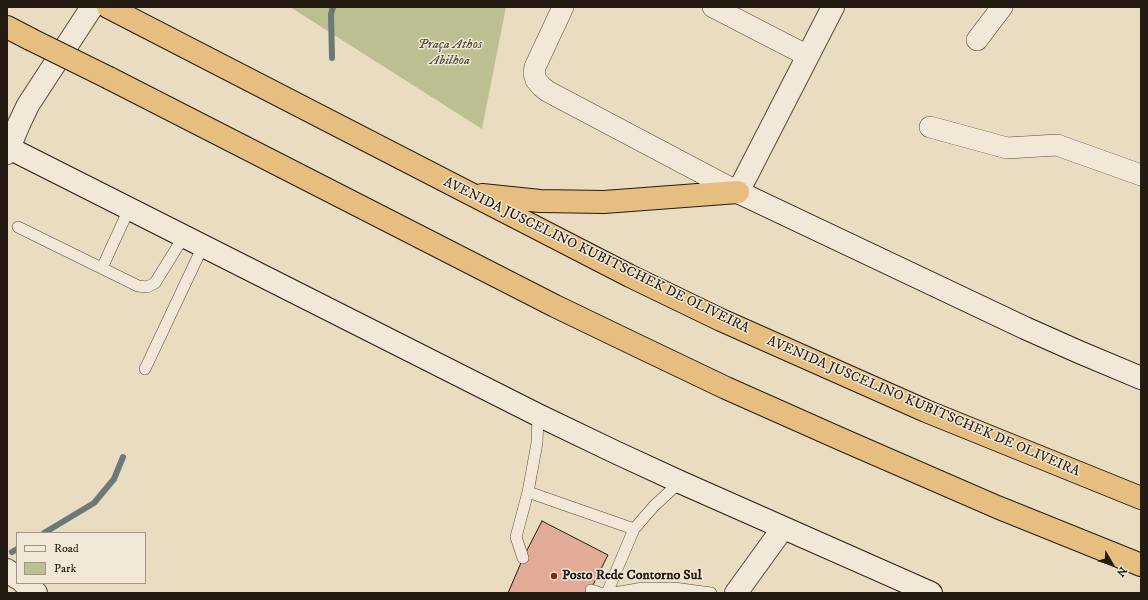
<!DOCTYPE html>
<html>
<head>
<meta charset="utf-8">
<style>
	body { margin:0 }
	#map { position:relative; width:1148px; height:600px; overflow:hidden; background:#eadcc1; font-family:"IM FELL DW Pica",serif }
	canvas { display:block }
	.frame { position:absolute; inset:0; border:8px solid #241b12; pointer-events:none }
	.legend { position:absolute; left:16px; top:532px; width:130px; height:52px; box-sizing:border-box; background:#f1e8d7; border:1px solid #9f9688; margin:0; padding:5px 7px; list-style:none; font-size:12px; color:#241b12 }
	.legend li { display:flex; align-items:center; gap:8px; height:20px }
	.legend b { width:20px; border:1px solid #9f9688 }
	.north { position:absolute; left:1092px; top:544px; width:40px; height:40px; -webkit-text-stroke:3px #f1e8d7; paint-order:stroke; rotate:128deg; font-size:11px; font-weight:700; line-height:16px; text-align:center; color:#241b12 }
	.north::after { content:''; display:block; margin:auto; width:14px; height:18px; background:#241b12; clip-path:polygon(50% 0,100% 100%,50% 72%,0 100%) }
</style>
</head>
<body>
<div id="map">
<canvas width="1148" height="600"></canvas>
<div class="frame"></div>
<ul class="legend">
<li><b style="height:5px;background:#f1e8d7"></b>Road</li>
<li><b style="height:11px;background:#bcbf8f"></b>Park</li>
</ul>
<div class="north">N</div>
</div>
<script>
const ctx = document.querySelector('canvas').getContext('2d');
ctx.lineJoin = 'round';
function paint(path, color) {
  ctx.fillStyle = color;
  ctx.fill(path, 'evenodd');
}
function poly(rows) {
  const path = new Path2D();
  for (const r of rows) {
    path.moveTo(r[0], r[1]);
    for (let i = 2; i < r.length; i += 2) path.lineTo(r[i], r[i + 1]);
  }
  return path;
}
function stroke(path, color, width, dash) {
  ctx.strokeStyle = color;
  ctx.lineWidth = width;
  ctx.lineCap = dash ? 'butt' : 'round';
  ctx.setLineDash(dash || []);
  ctx.stroke(path);
}
function write(font, color, halo, rows, align = 'center') {
  ctx.font = font + ' "IM FELL DW Pica",serif';
  ctx.lineWidth = 3;
  ctx.setLineDash([]);
  ctx.textBaseline = 'middle';
  ctx.strokeStyle = halo;
  ctx.fillStyle = color;
  for (const [text, x, y, turn = 0] of rows) {
    ctx.save();
    ctx.translate(x, y);
    ctx.rotate((+turn || 0) * Math.PI / 180);
    ctx.textAlign = isNaN(turn) ? turn : align;
    if (halo) ctx.strokeText(text, 0, 0);
    ctx.fillText(text, 0, 0);
    ctx.restore();
  }
}
const green = poly([
	[290,7,506,7,482,129]
]);
const stream = poly([
	[332,58,331,14,333,7],
	[44,533,94,503,114,479,123,457],
	[12,552,17,549]
]);
const building = poly([
	[542,521,608,555,589,593,508,593,523,558,542,521]
]);
const service = poly([
	[18,227,138,286,147,287,155,283,184,236],
	[102,268,129,209],
	[145,369,203,246],
	[528,492,634,529],
	[523,558,516,537,528,492,537,443,538,415],
	[591,590,600,593],
	[607,593,634,529,654,506,680,482],
	[614,593,643,588,674,588,711,593]
]);
const minor = poly([
	[563,7,535,67,534,73,536,80,541,86,547,91,738,192],
	[713,7,808,56],
	[977,40,1002,7],
	[930,127,1007,148,1057,145,1141,175]
]);
const tertiary = poly([
	[7,153,19,124,28,105,92,7],
	[738,192,833,7],
	[7,570,17,578],
	[24,583,36,593],
	[736,593,783,528]
]);
const secondary = poly([
	[7,147,538,415,615,452,680,482,931,593],
	[738,192,1025,328,1079,352,1141,378]
]);
const motorway = poly([
	[108,7,630,276,721,320,926,411,1141,498],
	[7,27,30,39],
	[109,78,555,306,636,345,726,388,843,440,997,507,1141,565],
	[482,195,540,201,604,202,738,192]
]);
const motorwayBridge = poly([
	[30,39,109,78]
]);
const markers = [
	[554,576,4,"#8f2418"]
];
const parkNames = [
	["Praça Athos",450,45],
	["Abilhoa",450,61]
];
const streetNames = [
	["AVENIDA JUSCELINO KUBITSCHEK DE OLIVEIRA",596,256,26],
	["AVENIDA JUSCELINO KUBITSCHEK DE OLIVEIRA",923,407,23]
];
const poiNames = [
	["Posto Rede Contorno Sul",562,576]
];
paint(green, '#bcbf8f');
stroke(stream, '#6b7a78', 6);
paint(building, '#e2ab97');
stroke(building, '#241b12', 1);
stroke(service, '#564b3e', 12);
stroke(minor, '#564b3e', 22);
stroke(tertiary, '#564b3e', 24);
stroke(secondary, '#241b12', 24);
stroke(motorway, '#241b12', 24);
stroke(service, '#f1e8d7', 11);
stroke(minor, '#f1e8d7', 21);
stroke(tertiary, '#f1e8d7', 22);
stroke(secondary, '#f1e8d7', 22);
stroke(motorway, '#e5be80', 22);
stroke(motorwayBridge, '#241b12', 24, []);
stroke(motorwayBridge, '#e5be80', 22);
for (const [x, y, r, color] of markers) {
  const dot = new Path2D();
  dot.arc(x, y, r, 0, 2 * Math.PI);
  ctx.fillStyle = color;
  ctx.fill(dot);
  stroke(dot, '#f1e8d7', 1.5);
}
write('italic 14px', '#524c38', '#f1e8d7', parkNames);
write('14px', '#241b12', '#f1e8d7', streetNames);
write('bold 14px', '#241b12', '#f1e8d7', poiNames, 'left');
</script>
</body>
</html>
